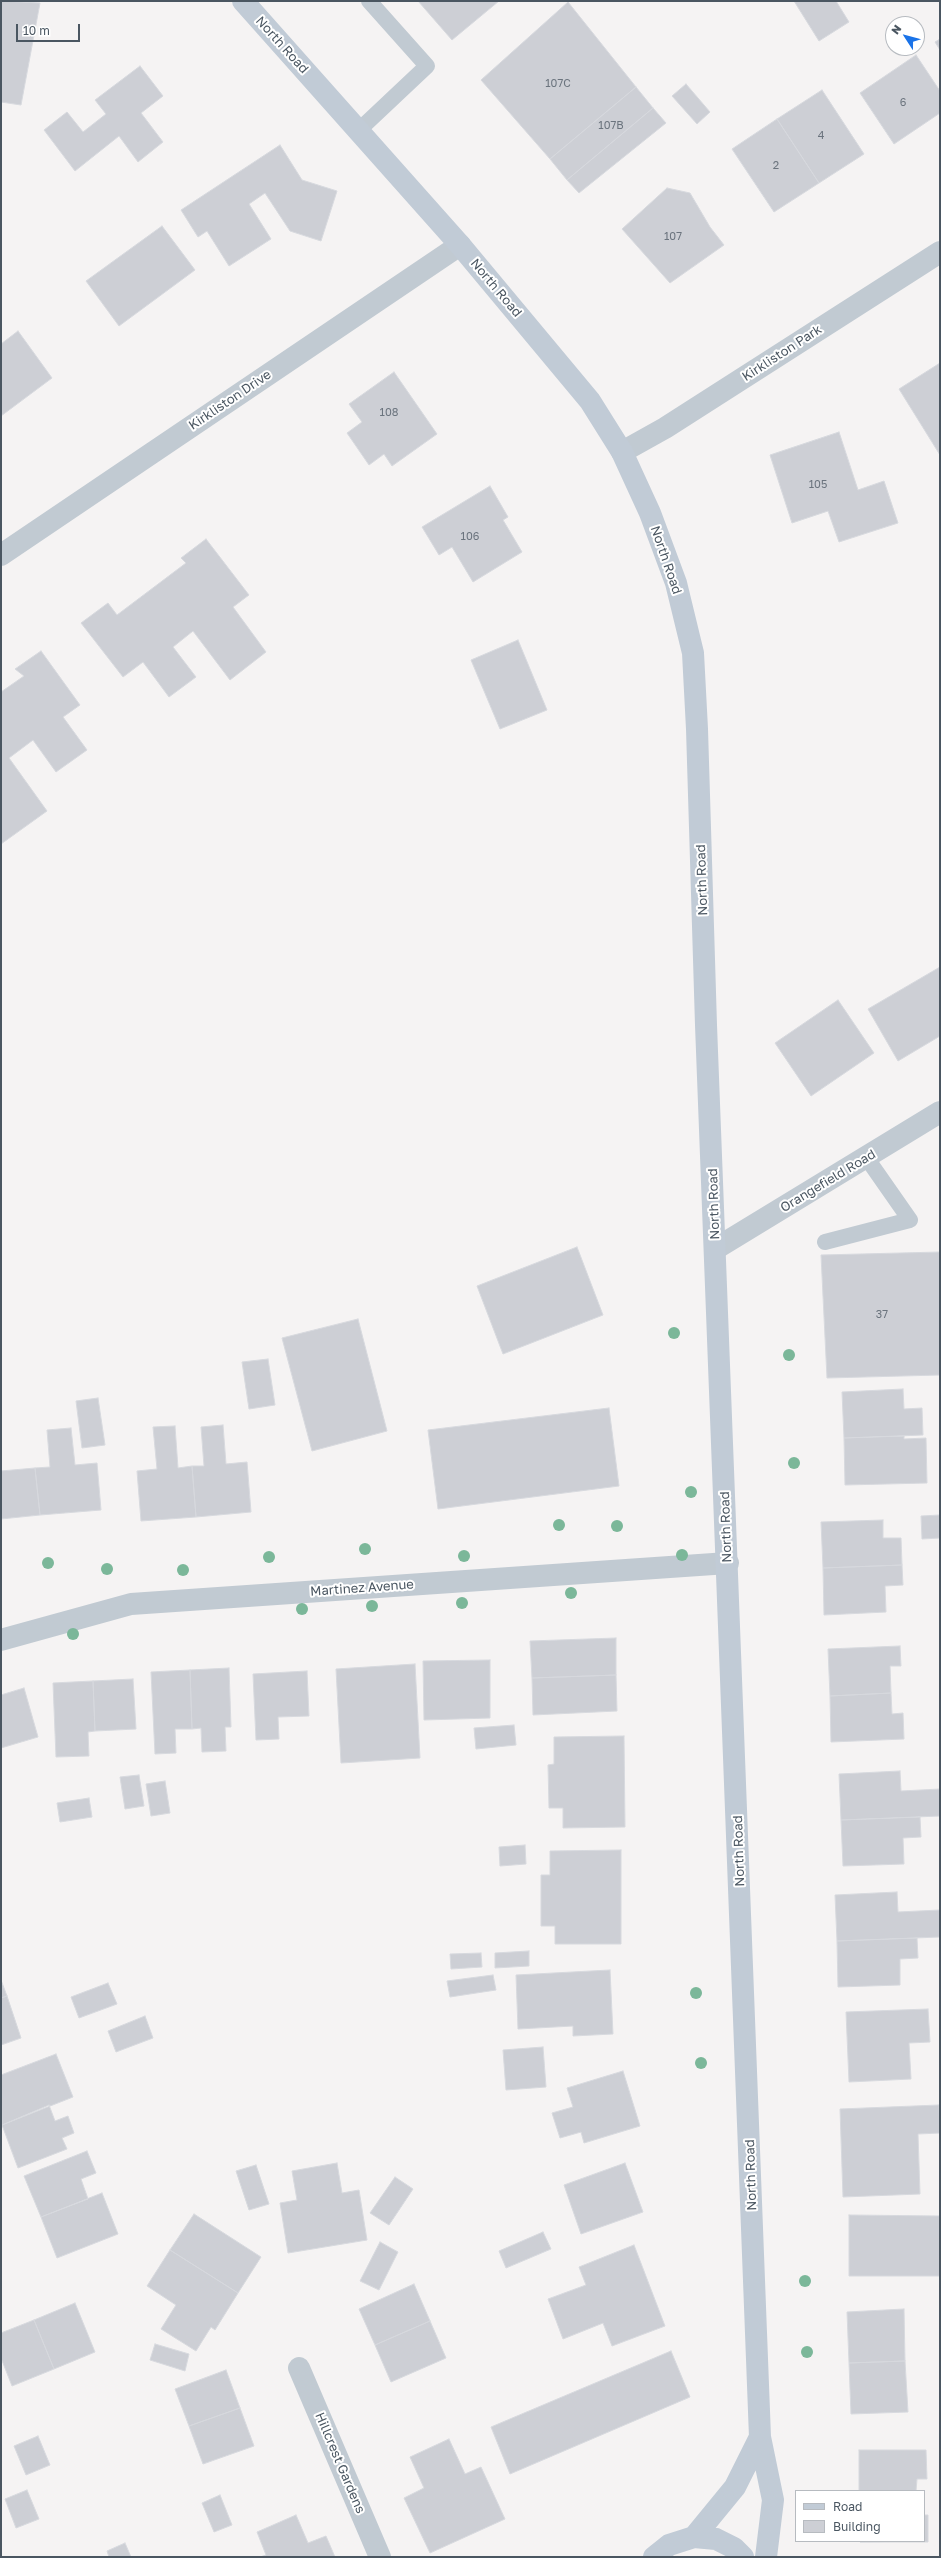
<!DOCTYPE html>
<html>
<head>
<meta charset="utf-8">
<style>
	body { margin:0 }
	#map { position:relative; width:941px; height:2558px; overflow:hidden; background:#f5f3f3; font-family:"Golos Text",sans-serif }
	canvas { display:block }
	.frame { position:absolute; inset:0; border:2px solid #4a5661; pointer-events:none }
	.legend { position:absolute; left:795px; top:2490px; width:130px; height:52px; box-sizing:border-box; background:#fff; border:1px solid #b7bbc0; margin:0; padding:5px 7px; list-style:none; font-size:12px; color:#4a5661 }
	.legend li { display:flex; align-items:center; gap:8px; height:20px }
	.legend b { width:20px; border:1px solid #b7bbc0 }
	.north { position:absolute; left:885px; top:16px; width:40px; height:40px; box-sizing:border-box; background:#fff; border:1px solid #b7bbc0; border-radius:50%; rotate:306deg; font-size:11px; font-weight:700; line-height:16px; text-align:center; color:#4a5661 }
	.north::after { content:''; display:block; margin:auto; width:14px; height:18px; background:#1a73e8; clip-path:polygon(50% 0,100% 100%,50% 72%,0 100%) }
	.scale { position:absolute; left:16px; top:24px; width:64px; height:18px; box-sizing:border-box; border:2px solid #4a5661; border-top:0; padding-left:5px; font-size:12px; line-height:14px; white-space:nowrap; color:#4a5661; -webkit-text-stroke:3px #fff; paint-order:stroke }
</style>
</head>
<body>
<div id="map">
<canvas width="941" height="2558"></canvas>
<div class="frame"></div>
<ul class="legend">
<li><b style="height:5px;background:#c1cbd6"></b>Road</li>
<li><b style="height:11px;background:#cdcfd5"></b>Building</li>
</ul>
<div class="north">N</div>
<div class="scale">10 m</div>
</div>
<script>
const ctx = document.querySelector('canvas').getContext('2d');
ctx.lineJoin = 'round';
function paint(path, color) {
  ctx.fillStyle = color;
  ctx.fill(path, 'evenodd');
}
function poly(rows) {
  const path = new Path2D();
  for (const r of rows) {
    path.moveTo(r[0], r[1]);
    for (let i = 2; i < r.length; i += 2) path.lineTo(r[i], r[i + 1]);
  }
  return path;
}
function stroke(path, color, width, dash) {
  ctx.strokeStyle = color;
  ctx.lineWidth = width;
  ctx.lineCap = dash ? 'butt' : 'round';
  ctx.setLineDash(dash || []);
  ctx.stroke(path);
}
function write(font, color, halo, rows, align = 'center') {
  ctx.font = font + ' "Golos Text",sans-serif';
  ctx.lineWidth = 4;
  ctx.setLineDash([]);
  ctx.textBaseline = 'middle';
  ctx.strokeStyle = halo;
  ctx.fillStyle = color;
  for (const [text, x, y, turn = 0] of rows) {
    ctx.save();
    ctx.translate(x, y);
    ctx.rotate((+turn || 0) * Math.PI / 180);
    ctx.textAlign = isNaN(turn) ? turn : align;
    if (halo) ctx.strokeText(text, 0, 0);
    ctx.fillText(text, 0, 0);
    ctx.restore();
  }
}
const building = poly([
	[1,1,40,3,21,105,1,102,1,1],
	[418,1,499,1,452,40,418,1],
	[794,1,836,1,849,22,819,41,794,1],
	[568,2,636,87,550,159,481,80,568,2],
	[940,39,940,50,935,42,940,39],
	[916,55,940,91,940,113,894,144,860,93,916,55],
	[140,66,163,96,141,113,163,142,138,162,119,136,75,171,44,130,67,112,83,132,106,114,95,100,140,66],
	[686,84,710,112,697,124,672,96,686,84],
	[636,87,653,108,567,180,550,159,636,87],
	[822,90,864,154,819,183,777,119,822,90],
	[653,108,666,123,579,193,567,180,653,108],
	[777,119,819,183,774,212,732,149,777,119],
	[280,145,302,180,337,191,321,241,290,231,265,193,249,204,271,239,229,266,207,231,198,237,181,210,280,145],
	[667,188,690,193,710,227,724,245,670,283,622,229,667,188],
	[162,226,195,270,119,326,86,281,162,226],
	[18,331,52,378,1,416,1,344,18,331],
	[940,363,940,455,899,389,940,363],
	[394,372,437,434,392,466,384,454,369,465,347,433,362,422,349,404,394,372],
	[839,432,858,490,884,481,898,523,839,542,828,511,792,523,770,455,839,432],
	[490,486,508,517,503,520,522,552,473,582,452,547,439,555,422,527,490,486],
	[206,539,249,595,233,607,266,652,230,680,193,631,173,647,196,677,169,697,143,662,123,677,81,623,108,603,117,615,186,563,181,558,206,539],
	[518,640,547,710,500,729,471,660,518,640],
	[41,651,80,705,63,717,87,750,56,772,33,740,9,758,47,811,1,844,1,692,24,676,15,669,41,651],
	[940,967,940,1036,898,1061,868,1009,940,967],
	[838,1000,874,1053,811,1096,775,1043,838,1000],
	[577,1247,603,1315,503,1354,477,1286,577,1247],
	[940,1252,940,1375,827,1378,821,1255,940,1252],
	[358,1319,387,1431,312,1451,282,1338,358,1319],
	[268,1359,275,1405,249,1409,242,1362,268,1359],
	[903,1389,904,1409,922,1408,923,1435,844,1438,842,1392,903,1389],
	[98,1398,105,1445,82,1448,76,1401,98,1398],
	[609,1408,619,1486,438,1509,428,1430,609,1408],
	[223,1425,226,1464,247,1462,251,1512,196,1517,192,1466,204,1466,201,1427,223,1425],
	[175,1426,178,1468,192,1466,196,1517,141,1521,137,1471,157,1469,153,1427,175,1426],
	[71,1428,75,1465,97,1463,101,1510,40,1515,35,1468,50,1467,47,1430,71,1428],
	[904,1436,904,1439,926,1438,927,1483,845,1485,844,1438,904,1436],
	[35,1468,40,1515,1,1519,1,1471,35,1468],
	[940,1515,940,1538,922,1539,921,1516,940,1515],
	[883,1520,883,1538,901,1538,902,1565,823,1568,821,1522,883,1520],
	[902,1565,903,1585,885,1586,886,1612,824,1615,823,1568,902,1565],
	[616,1638,616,1675,532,1678,530,1641,616,1638],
	[900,1646,901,1666,890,1666,891,1693,830,1696,828,1649,900,1646],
	[490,1660,490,1718,424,1720,423,1661,490,1660],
	[415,1664,420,1758,341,1763,336,1669,415,1664],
	[229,1668,231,1727,225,1727,226,1751,202,1752,201,1728,192,1729,190,1670,229,1668],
	[190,1670,192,1729,175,1729,176,1753,155,1754,151,1672,190,1670],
	[307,1671,309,1716,278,1717,279,1739,256,1740,253,1674,307,1671],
	[616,1675,617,1711,533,1715,532,1678,616,1675],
	[133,1679,136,1729,95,1731,93,1681,133,1679],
	[93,1681,95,1731,88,1732,89,1756,56,1757,53,1683,93,1681],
	[24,1688,38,1737,1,1748,1,1695,24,1688],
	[891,1693,892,1714,903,1713,904,1739,831,1742,830,1696,891,1693],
	[514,1725,516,1745,476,1749,474,1728,514,1725],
	[624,1736,625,1827,563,1828,563,1808,549,1808,548,1765,554,1764,554,1737,624,1736],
	[900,1771,901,1791,940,1789,940,1816,841,1820,839,1774,900,1771],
	[139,1775,144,1806,125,1809,120,1777,139,1775],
	[165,1781,170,1813,151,1816,146,1784,165,1781],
	[89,1798,92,1817,60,1822,57,1803,89,1798],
	[920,1817,921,1837,903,1838,904,1864,843,1866,841,1820,920,1817],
	[525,1845,526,1864,500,1866,499,1847,525,1845],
	[621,1850,621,1944,555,1944,555,1926,541,1926,541,1875,550,1875,550,1851,621,1850],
	[897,1892,898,1912,940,1910,940,1937,837,1941,835,1895,897,1892],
	[917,1938,918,1958,900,1959,900,1985,838,1987,837,1941,917,1938],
	[529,1951,529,1966,495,1968,495,1953,529,1951],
	[481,1953,482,1967,451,1969,450,1954,481,1953],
	[610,1970,613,2034,573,2036,573,2026,518,2029,516,1975,610,1970],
	[493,1975,496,1990,450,1997,447,1981,493,1975],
	[1,1980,7,1996,1,1998,1,1980],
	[108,1983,117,2004,79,2018,71,1997,108,1983],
	[7,1996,21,2038,1,2045,1,1998,7,1996],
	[928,2009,930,2042,909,2043,911,2079,849,2082,846,2012,928,2009],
	[145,2016,153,2038,116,2052,108,2031,145,2016],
	[543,2047,546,2087,506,2090,503,2050,543,2047],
	[56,2054,73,2097,2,2125,1,2075,56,2054],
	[623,2071,640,2126,584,2143,581,2132,560,2138,552,2113,573,2107,567,2088,623,2071],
	[49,2105,55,2121,68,2116,74,2133,62,2138,67,2149,18,2168,2,2125,49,2105],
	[939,2105,940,2133,918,2134,920,2194,843,2197,840,2109,939,2105],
	[87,2151,96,2173,81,2179,88,2199,41,2217,24,2176,87,2151],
	[337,2163,342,2193,359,2190,367,2240,288,2253,280,2203,297,2200,292,2171,337,2163],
	[625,2163,643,2212,581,2234,564,2185,625,2163],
	[256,2165,269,2204,249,2210,236,2171,256,2165],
	[395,2177,413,2189,389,2225,370,2213,395,2177],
	[102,2193,118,2234,57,2258,41,2217,102,2193],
	[194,2214,261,2257,238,2293,170,2250,194,2214],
	[849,2215,940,2216,940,2276,849,2276,849,2215],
	[543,2232,551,2249,506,2268,499,2251,543,2232],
	[380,2242,398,2252,379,2290,360,2281,380,2242],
	[634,2245,665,2326,612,2346,603,2323,563,2339,548,2299,586,2285,579,2267,634,2245],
	[170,2250,238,2293,215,2330,211,2327,196,2351,161,2329,176,2305,147,2286,170,2250],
	[414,2284,430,2321,375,2345,359,2309,414,2284],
	[75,2303,95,2352,54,2369,34,2320,75,2303],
	[904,2309,905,2361,849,2363,847,2312,904,2309],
	[34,2320,54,2369,12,2386,1,2358,1,2333,34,2320],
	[430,2321,446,2358,391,2382,375,2345,430,2321],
	[155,2344,189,2354,185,2371,150,2360,155,2344],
	[671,2351,690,2397,510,2474,491,2427,671,2351],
	[905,2361,908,2412,851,2414,849,2363,905,2361],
	[226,2370,240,2408,189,2426,175,2389,226,2370],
	[240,2408,254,2446,203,2464,189,2426,240,2408],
	[38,2436,50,2465,26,2475,14,2446,38,2436],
	[449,2439,465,2474,481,2467,505,2519,430,2553,404,2498,424,2488,410,2457,449,2439],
	[859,2450,926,2450,927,2479,917,2479,916,2491,859,2491,859,2450],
	[27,2490,39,2519,16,2528,5,2499,27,2490],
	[220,2495,232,2525,214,2532,202,2503,220,2495],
	[296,2515,308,2543,326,2536,335,2557,260,2557,266,2555,257,2532,296,2515],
	[924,2515,928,2515,928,2542,860,2542,924,2541,924,2515],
	[125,2543,131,2557,109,2557,107,2551,125,2543]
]);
const lane = poly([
	[358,131,427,66,369,1],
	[825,1242,910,1220,866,1157]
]);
const street = poly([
	[622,452,665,428,940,252],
	[1,555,460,245],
	[715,1249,940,1112],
	[1,1640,131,1604,728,1563],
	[299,2368,380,2557]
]);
const secondary = poly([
	[243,1,460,245,590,401,622,452,650,513,676,583,693,653,697,729,706,1025,760,2437,735,2487,694,2537],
	[760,2437,773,2500,766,2557],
	[654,2557,669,2545,694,2537,716,2539,734,2548,743,2557]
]);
const trees = [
	[674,1333],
	[789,1355],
	[794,1463],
	[691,1492],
	[559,1525],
	[617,1526],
	[365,1549],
	[682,1555],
	[464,1556],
	[269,1557],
	[48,1563],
	[107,1569],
	[183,1570],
	[571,1593],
	[462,1603],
	[372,1606],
	[302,1609],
	[73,1634],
	[696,1993],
	[701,2063],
	[805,2281],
	[807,2352]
];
const numberNames = [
	["107C",558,84],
	["6",903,103],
	["107B",611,126],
	["4",821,136],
	["2",776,166],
	["107",673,237],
	["108",389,413],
	["105",818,485],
	["106",470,537],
	["37",882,1315]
];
const streetNames = [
	["North Road",282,45,48],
	["North Road",496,288,50],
	["Kirkliston Park",782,353,-33],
	["Kirkliston Drive",230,400,-34],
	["North Road",666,560,71],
	["North Road",702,880,-92],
	["Orangefield Road",828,1181,-31],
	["North Road",714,1204,-92],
	["North Road",726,1527,-92],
	["Martinez Avenue",362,1588,-4],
	["North Road",739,1851,-92],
	["North Road",751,2175,-92],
	["Hillcrest Gardens",340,2463,67]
];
paint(building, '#cdcfd5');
stroke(building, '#d7d9de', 1);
stroke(lane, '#c1cad2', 16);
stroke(street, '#c1cad2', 22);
stroke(secondary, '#c1cbd6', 22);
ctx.fillStyle = '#7bb799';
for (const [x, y] of trees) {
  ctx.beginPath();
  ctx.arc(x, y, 6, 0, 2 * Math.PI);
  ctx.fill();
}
write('11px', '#6b747e', null, numberNames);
write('13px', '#4a5661', '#fff', streetNames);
</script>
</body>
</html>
